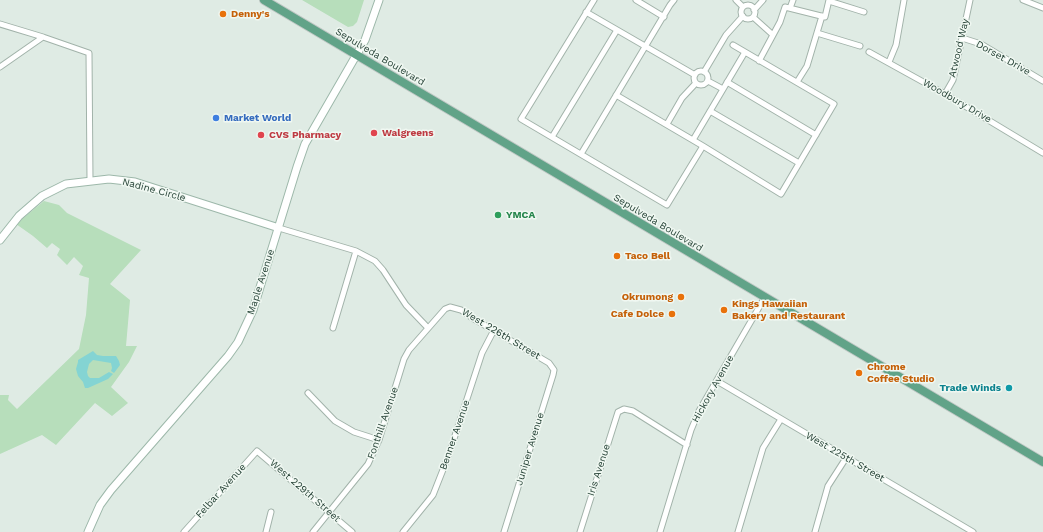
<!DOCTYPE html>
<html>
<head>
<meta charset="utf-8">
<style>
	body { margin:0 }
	canvas { display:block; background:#dfebe4 }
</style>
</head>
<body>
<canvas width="1043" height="532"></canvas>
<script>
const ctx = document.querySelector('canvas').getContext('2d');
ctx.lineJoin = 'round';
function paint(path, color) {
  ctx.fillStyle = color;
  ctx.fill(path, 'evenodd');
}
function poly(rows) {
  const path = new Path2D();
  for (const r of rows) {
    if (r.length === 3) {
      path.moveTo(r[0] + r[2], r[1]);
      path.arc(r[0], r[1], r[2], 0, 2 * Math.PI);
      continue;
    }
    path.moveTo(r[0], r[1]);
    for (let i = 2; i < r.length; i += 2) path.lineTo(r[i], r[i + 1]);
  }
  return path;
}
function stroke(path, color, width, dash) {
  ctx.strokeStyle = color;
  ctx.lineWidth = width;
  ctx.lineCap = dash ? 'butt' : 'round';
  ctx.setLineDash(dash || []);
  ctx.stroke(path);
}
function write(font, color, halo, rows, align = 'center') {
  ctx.font = font + ' "Work Sans",sans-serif';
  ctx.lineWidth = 3;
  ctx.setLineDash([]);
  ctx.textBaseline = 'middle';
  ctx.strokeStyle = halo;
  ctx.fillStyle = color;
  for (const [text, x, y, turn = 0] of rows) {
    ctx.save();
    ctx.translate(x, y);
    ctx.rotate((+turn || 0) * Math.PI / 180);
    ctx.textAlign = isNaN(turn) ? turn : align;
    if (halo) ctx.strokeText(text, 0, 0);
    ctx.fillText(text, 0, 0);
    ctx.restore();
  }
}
const green = poly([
	[302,0,364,0,357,22,353,26,348,27],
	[44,201,59,205,67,213,141,250,110,284,130,300,126,346,137,346,129,362,111,387,128,403,112,416,95,403,56,445,42,435,0,454,0,395,9,395,8,400,17,409,79,349,86,315,89,278,79,275,83,266,74,257,67,265,57,255,60,249,52,243,47,248,33,236,16,224]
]);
const water = poly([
	[93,351,97,355,103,356,116,356,119,361,120,365,114,373,111,371,112,368,111,363,93,360,89,364,87,372,88,376,90,378,99,378,109,372,113,374,108,379,88,388,85,388,83,382,78,376,76,369,78,362,78,360]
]);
const street = poly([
	[594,0,521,119,667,205,703,146],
	[636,0,664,17],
	[736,0,743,7],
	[1023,0,1043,8],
	[829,1,864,12],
	[748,12,7],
	[790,8,793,0],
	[754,10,763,0],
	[586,12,695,75],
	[753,17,773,35],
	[0,24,43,37],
	[817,33,860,46],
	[962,38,981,44,1043,81],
	[869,52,945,94,1043,153],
	[759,61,780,22,785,7,825,17,829,0],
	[889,62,896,45,904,0],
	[0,67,43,37,89,53,90,180],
	[701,78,7],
	[704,72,726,35,743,16],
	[708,81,723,89],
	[727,82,816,135],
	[797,82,807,66,822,16],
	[945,94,953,80,970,0],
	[616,95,703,146,781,194,834,104,733,45],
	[710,111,799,163],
	[667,124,682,98,696,83],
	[552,137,617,30],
	[693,140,745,52],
	[581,154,670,5,674,0],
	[279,228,356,251,375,261,383,270,406,305,428,328],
	[333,328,356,251],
	[717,381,973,532],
	[308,393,335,421,354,432,379,440],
	[184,532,257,451,352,532],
	[266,532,271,512],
	[313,532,368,464,379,440,404,359,409,350,445,309,450,307,461,310,474,319,549,363,554,370,553,375,504,532],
	[403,532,433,495,448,457,482,353,494,330],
	[580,532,618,412,624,409,633,411,687,445],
	[660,532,691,430,699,411,765,297],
	[738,532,763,448,781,419],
	[815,532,828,486,846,458]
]);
const secondary = poly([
	[0,240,19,216,42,196,66,184,109,179,135,182,279,228],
	[88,532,100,505,111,490,228,356,238,342,253,310,297,167,305,144,365,40,379,0]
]);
const primary = poly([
	[264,0,1043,462]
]);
const markers = [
	[223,14,4,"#e8710a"],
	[216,118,4,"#3f7fe0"],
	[374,133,4,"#e0444e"],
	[261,135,4,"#e0444e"],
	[498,215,4,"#2e9e5b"],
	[617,256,4,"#e8710a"],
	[681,297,4,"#e8710a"],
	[724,310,4,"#e8710a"],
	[672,314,4,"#e8710a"],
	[859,373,4,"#e8710a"],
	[1009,388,4,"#0f9aa8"]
];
const foodNames = [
	["Denny's",231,14],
	["Taco Bell",625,256],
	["Okrumong",673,297,"right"],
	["Kings Hawaiian",732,304],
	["Bakery and Restaurant",732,316],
	["Cafe Dolce",664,314,"right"],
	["Chrome",867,367],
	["Coffee Studio",867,379]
];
const streetNames = [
	["Atwood Way",959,48,-77],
	["Sepulveda Boulevard",380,57,31],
	["Dorset Drive",1003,58,29],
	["Woodbury Drive",957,101,30],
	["Nadine Circle",154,190,15],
	["Sepulveda Boulevard",658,223,31],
	["Maple Avenue",261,282,-72],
	["West 226th Street",501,334,31],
	["Hickory Avenue",713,389,-61],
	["Fonthill Avenue",383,423,-71],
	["Benner Avenue",455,435,-71],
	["Juniper Avenue",530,449,-73],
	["West 225th Street",845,457,30],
	["Iris Avenue",599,470,-72],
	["Felbar Avenue",221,491,-48],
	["West 229th Street",305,491,41]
];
const shopNames = [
	["Market World",224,118]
];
const healthNames = [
	["Walgreens",382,133],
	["CVS Pharmacy",269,135]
];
const leisureNames = [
	["YMCA",506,215]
];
const cultureNames = [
	["Trade Winds",1001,388]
];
paint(green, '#b7debb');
paint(water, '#84d4d3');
stroke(street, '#a2b3aa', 7);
stroke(secondary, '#9db8aa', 9);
stroke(primary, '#c0c8c5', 10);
stroke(street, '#fff', 5);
stroke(secondary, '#fff', 7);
stroke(primary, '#61a388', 8);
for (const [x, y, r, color] of markers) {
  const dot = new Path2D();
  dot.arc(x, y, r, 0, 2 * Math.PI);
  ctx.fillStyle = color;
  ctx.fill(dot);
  stroke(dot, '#f0f8f2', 1.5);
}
write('bold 10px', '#c56008', '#f0f8f2', foodNames, 'left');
write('10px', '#1f3c30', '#f0f8f2', streetNames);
write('bold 10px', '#366cbe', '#f0f8f2', shopNames, 'left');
write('bold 10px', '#be3a42', '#f0f8f2', healthNames, 'left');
write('bold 10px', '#27864d', '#f0f8f2', leisureNames, 'left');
write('bold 10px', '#0d838f', '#f0f8f2', cultureNames, 'right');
</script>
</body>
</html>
